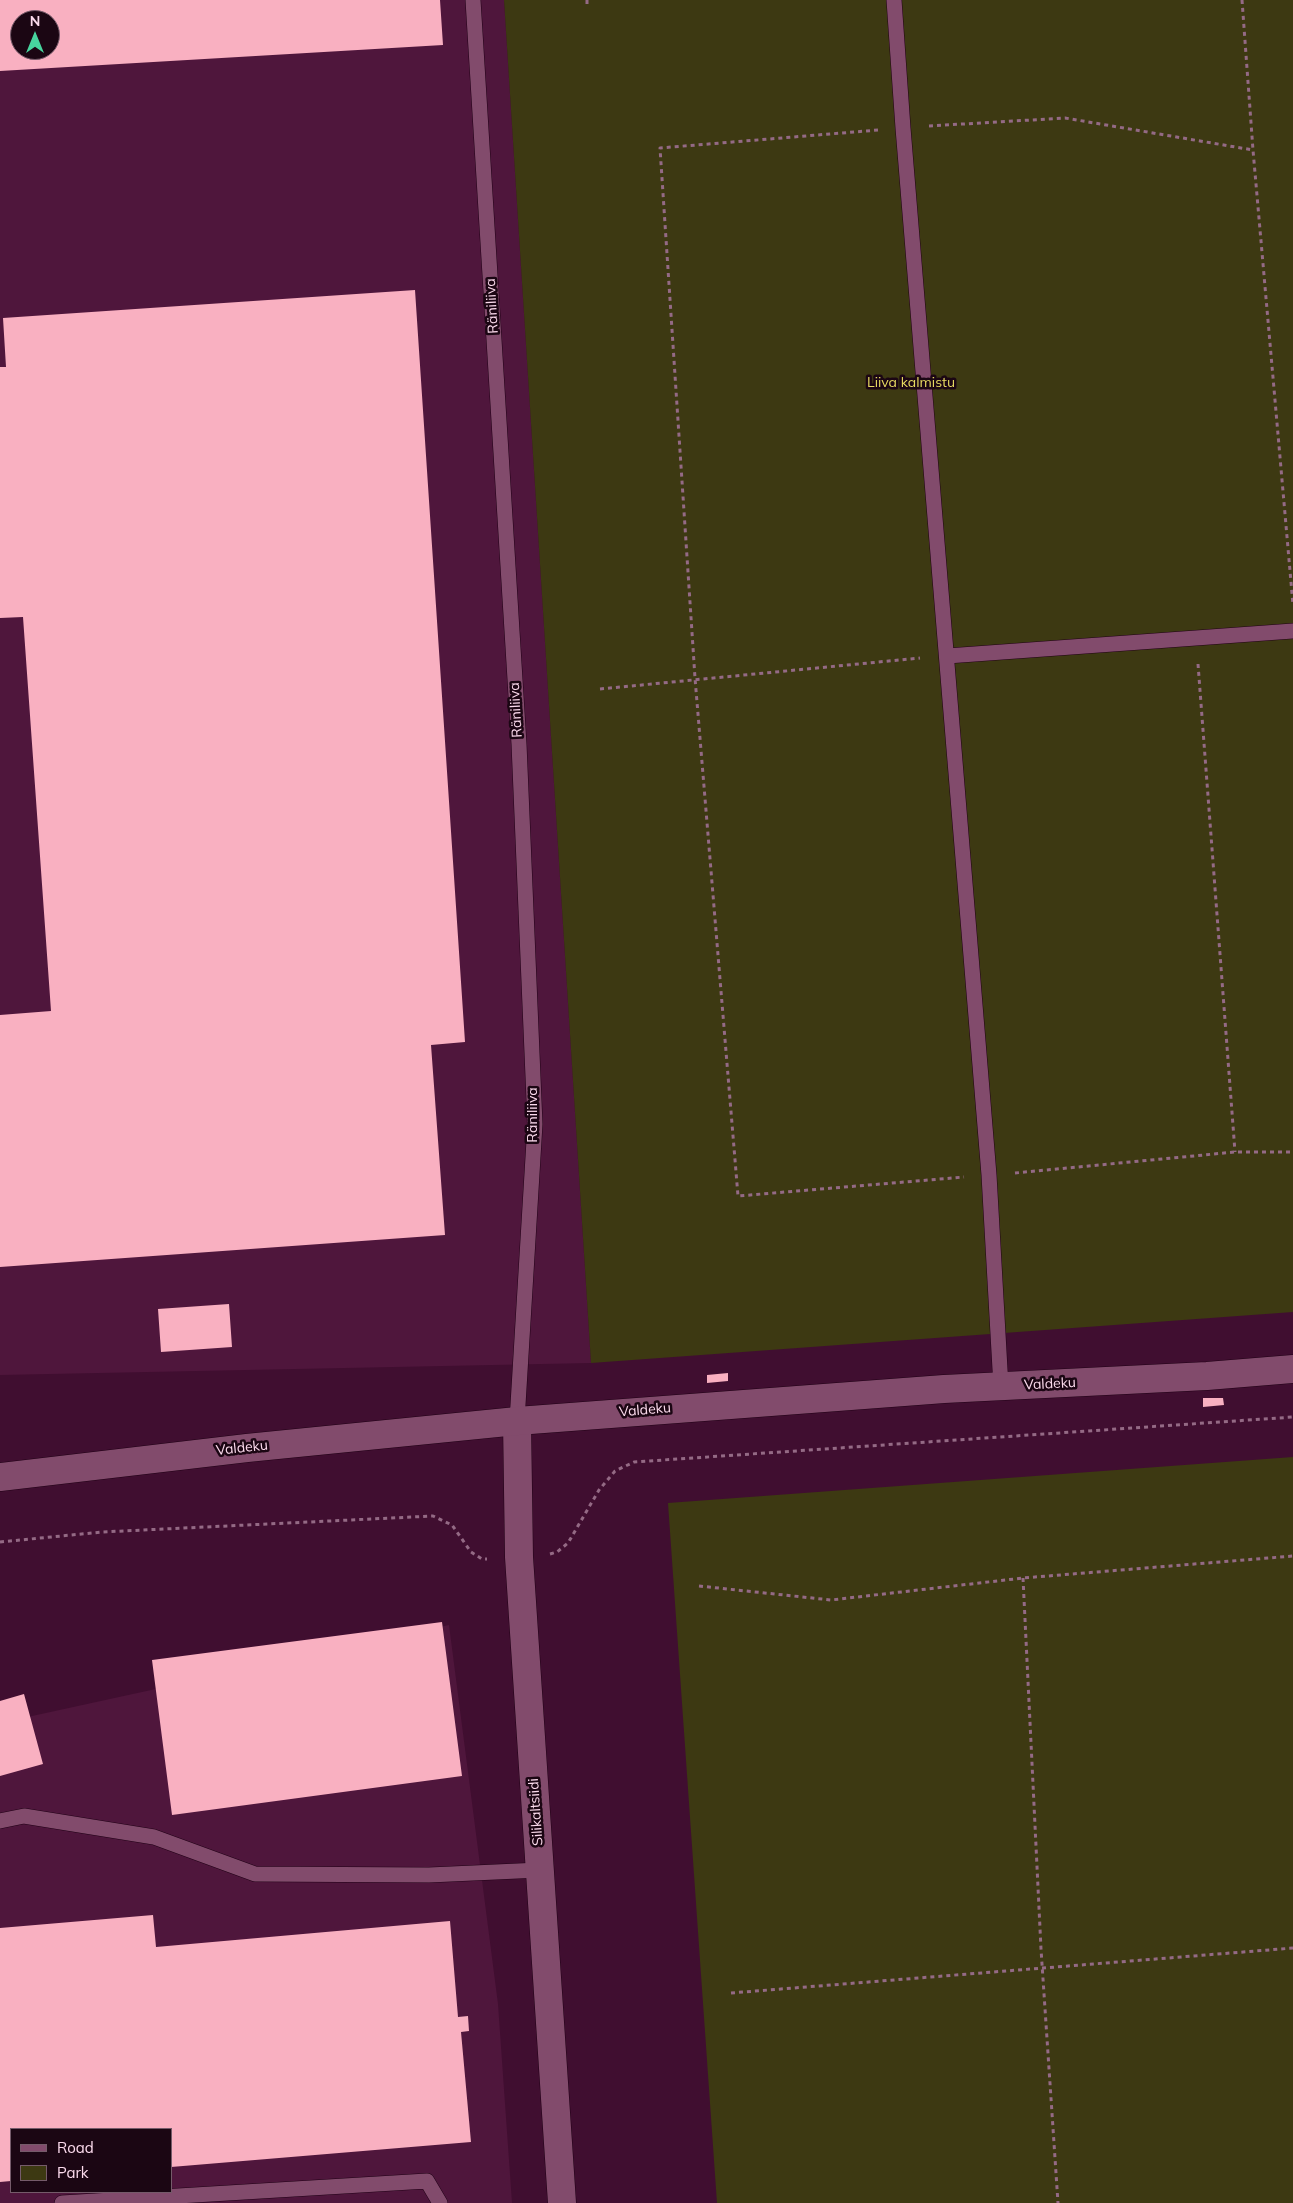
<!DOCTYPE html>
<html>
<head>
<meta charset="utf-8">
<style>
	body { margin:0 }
	#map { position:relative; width:1293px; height:2203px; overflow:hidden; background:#400e30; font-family:Mulish,sans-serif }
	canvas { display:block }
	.legend { position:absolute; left:10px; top:2128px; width:162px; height:65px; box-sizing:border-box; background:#1b0613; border:1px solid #755b6a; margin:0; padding:6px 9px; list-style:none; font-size:15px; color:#fcdbed }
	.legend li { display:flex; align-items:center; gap:10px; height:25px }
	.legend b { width:25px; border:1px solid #755b6a }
	.north { position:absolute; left:10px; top:10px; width:50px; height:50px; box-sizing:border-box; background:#1b0613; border:1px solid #755b6a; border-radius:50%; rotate:0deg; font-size:14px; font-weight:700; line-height:20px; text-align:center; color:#fcdbed }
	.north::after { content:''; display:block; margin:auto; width:18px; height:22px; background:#47d49e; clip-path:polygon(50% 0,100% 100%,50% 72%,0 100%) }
</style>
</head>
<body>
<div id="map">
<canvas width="1293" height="2203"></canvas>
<ul class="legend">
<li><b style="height:6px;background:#824b6c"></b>Road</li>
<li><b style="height:14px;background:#3d3912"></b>Park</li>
</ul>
<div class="north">N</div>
</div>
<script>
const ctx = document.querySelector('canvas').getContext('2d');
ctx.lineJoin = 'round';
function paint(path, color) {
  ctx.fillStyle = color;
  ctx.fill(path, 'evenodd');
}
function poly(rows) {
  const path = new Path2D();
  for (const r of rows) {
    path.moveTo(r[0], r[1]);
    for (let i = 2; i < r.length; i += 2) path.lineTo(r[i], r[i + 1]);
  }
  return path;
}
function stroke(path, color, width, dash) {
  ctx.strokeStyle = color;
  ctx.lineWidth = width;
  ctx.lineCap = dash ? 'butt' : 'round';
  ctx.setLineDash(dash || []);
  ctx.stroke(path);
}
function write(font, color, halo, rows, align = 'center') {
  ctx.font = font + ' Mulish,sans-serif';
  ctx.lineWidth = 5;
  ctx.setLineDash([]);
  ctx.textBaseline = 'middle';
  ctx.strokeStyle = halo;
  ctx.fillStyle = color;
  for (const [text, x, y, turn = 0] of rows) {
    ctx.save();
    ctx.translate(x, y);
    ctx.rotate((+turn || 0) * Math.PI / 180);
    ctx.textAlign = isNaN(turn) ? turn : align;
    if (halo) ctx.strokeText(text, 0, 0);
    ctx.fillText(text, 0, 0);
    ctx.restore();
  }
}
const built = poly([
	[0,0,504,0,591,1363,0,1375],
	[20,20,50,20,50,50,20,50],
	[449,1625,498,2004,512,2203,0,2203,0,1723],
	[11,2129,171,2129,171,2192,11,2192]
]);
const green = poly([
	[504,0,1293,0,1293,1312,591,1363],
	[1293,1457,1293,2203,717,2203,668,1503]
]);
const building = poly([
	[0,0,440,0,443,45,0,71],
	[20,20,50,20,50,50,20,50],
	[415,290,465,1042,431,1045,445,1235,0,1267,0,1015,51,1011,23,617,0,618,0,367,6,367,3,318],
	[229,1304,232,1347,161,1352,158,1309],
	[728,1373,728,1381,707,1383,707,1375],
	[1203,1398,1223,1398,1224,1405,1203,1407],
	[442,1622,462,1776,172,1815,152,1660],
	[24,1694,43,1764,0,1776,0,1701],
	[153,1915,156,1947,450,1921,458,2017,468,2016,469,2031,461,2032,471,2142,171,2167,171,2129,11,2129,11,2181,0,2182,0,1928]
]);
const path = poly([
	[587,0,587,6],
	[1242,0,1253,150,1293,605],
	[929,126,1065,118,1253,150],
	[878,130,660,148,695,678,738,1196,964,1177],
	[1198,664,1235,1152],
	[600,689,920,658],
	[1015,1173,1235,1152,1293,1152],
	[0,1542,102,1532,433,1516,452,1525,471,1552,482,1559,487,1559],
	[550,1554,557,1552,568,1543,599,1490,615,1471,634,1462,1293,1417],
	[1023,1578,1041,1949,1058,2203],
	[699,1586,831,1600,1023,1578,1293,1556],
	[731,1993,1293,1948]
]);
const service = poly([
	[473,0,519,744,535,1124,517,1421],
	[894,0,903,128,989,1175,1001,1387],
	[947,656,1293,631],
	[0,1821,24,1816,154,1837,255,1874,429,1875,540,1870],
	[62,2203,427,2181,440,2203]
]);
const minor = poly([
	[517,1421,519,1557,562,2203]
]);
const tertiary = poly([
	[0,1477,247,1448,517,1421,944,1389,1207,1376,1293,1369]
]);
const streetNames = [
	["Räniliiva",492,306,-93],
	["Räniliiva",516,710,-93],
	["Räniliiva",533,1115,-90],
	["Valdeku",1050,1384,-3],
	["Valdeku",645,1410,-5],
	["Valdeku",242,1448,-6],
	["Silikaltsiidi",536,1812,-94]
];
const parkNames = [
	["Liiva kalmistu",911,383]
];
paint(built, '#4f163c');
paint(green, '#3d3912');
paint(building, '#f9b0c1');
stroke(service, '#200016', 16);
stroke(minor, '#200016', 29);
stroke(tertiary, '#200016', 29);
stroke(path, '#946a85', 3, [4, 4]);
stroke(service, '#824b6c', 15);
stroke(minor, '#824b6c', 28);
stroke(tertiary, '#824b6c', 28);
write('14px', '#fcdbed', '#1b0613', streetNames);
write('14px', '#e7db61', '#1b0613', parkNames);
</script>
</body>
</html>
